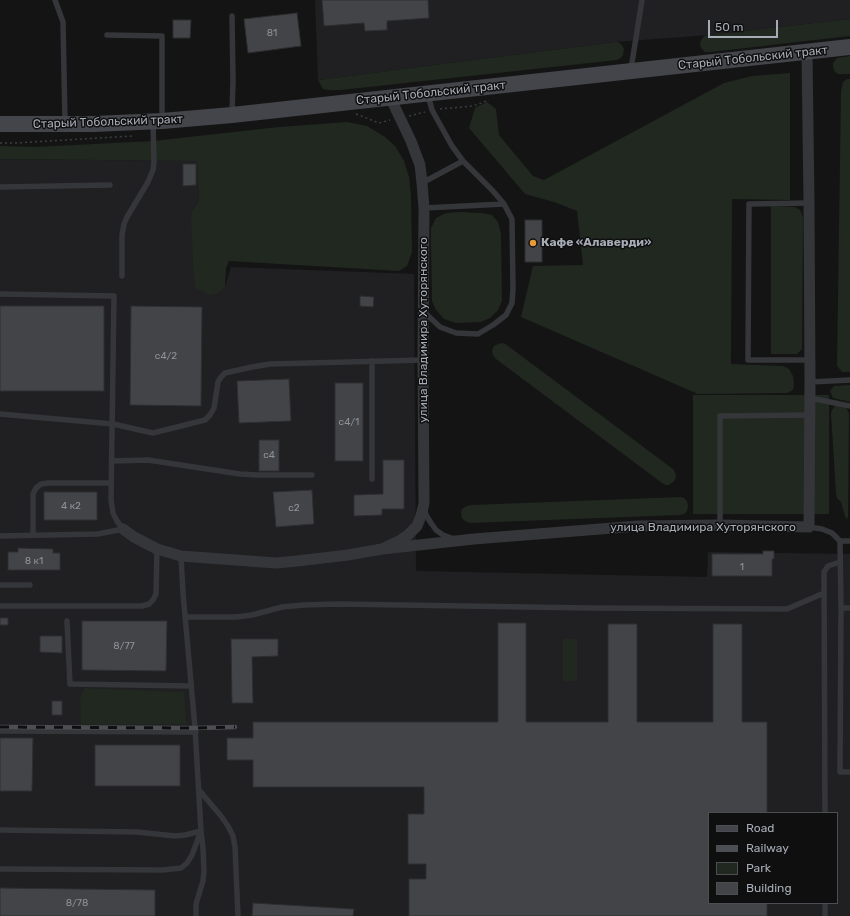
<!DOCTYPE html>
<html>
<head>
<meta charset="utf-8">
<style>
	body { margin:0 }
	#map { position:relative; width:850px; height:916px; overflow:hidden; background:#141415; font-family:Rubik,sans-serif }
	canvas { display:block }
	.legend { position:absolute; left:708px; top:812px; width:130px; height:92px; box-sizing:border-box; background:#0f0f10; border:1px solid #4b4e52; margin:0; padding:5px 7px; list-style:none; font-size:12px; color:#a6acb5 }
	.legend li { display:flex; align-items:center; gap:8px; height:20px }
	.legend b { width:20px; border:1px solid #4b4e52 }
	.scale { position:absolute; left:708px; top:20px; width:70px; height:18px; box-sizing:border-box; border:2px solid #a6acb5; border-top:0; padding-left:5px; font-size:12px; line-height:14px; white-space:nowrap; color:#a6acb5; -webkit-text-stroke:3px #0f0f10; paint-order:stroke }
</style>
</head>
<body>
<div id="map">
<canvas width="850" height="916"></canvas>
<ul class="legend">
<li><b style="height:5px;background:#43454a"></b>Road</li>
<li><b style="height:5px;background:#4c4e53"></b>Railway</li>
<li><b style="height:11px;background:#202820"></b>Park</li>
<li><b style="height:11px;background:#434448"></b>Building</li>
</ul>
<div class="scale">50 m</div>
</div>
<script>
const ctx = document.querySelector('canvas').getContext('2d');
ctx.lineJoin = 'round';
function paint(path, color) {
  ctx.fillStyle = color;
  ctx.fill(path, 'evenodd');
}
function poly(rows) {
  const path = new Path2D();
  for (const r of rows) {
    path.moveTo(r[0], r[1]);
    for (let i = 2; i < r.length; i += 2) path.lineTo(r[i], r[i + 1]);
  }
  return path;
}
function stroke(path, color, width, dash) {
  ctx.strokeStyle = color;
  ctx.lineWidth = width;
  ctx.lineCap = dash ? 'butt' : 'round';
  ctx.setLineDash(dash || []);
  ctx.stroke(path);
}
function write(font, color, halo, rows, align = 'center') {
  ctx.font = font + ' Rubik,sans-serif';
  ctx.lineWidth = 3;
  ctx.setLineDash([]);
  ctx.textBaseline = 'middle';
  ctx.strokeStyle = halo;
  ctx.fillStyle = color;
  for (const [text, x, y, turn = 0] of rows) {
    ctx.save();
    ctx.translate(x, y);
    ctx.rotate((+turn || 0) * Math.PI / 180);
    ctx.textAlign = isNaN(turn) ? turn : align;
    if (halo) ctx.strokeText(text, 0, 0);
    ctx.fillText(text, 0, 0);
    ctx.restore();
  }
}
const built = poly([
	[315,0,850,0,850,19,709,35,615,42,318,80],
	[0,159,194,161,197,162,199,201,191,213,225,287,231,267,414,274,416,571,707,577,708,552,850,554,850,916,0,916],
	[709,813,837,813,837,903,709,903]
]);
const green = poly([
	[850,19,850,36,711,52,705,52,702,49,700,45,701,40,704,36,709,35],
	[615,42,618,42,622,45,624,49,623,55,621,58,617,60,341,90,329,90,323,89,318,80],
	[850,56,850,74,838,74,835,72,833,67,833,63,837,58],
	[790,73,790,200,732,199,731,364,783,366,789,369,793,376,794,384,793,390,787,393,698,394,521,317,533,266,583,265,577,211,554,202,525,194,469,128,475,108,487,102,496,109,499,135,533,176,544,180,724,83,752,76],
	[847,79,850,79,850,372,842,372,837,366,841,92,843,82],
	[347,122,367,126,385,137,395,146,404,161,409,177,411,196,412,252,407,266,399,271,229,261,226,268,225,287,218,293,209,295,196,288,193,266,191,213,199,201,197,162,194,161,0,159,0,146,35,147,153,141,279,127],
	[771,206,795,207,800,210,803,217,802,349,797,354,771,354],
	[460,212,482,213,492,215,498,222,501,234,502,301,498,310,490,318,481,322,456,323,444,319,436,310,432,301,431,245,431,228,436,218,446,213],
	[504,343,673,469,675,472,676,477,674,481,669,485,666,485,662,483,496,359,493,355,492,351,494,346,498,344],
	[850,385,850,402,833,398,830,391,834,386],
	[693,395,829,395,829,514,693,514],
	[839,405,845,407,847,409,849,414,848,517,847,519,845,516,841,502,837,498,836,493,831,413,832,410,835,406],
	[681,497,684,498,687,501,688,506,687,511,684,514,679,515,470,523,465,521,462,518,461,513,462,509,467,506,471,505],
	[563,639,577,639,577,681,563,681],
	[85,688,184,692,186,724,81,725,80,697]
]);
const building = poly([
	[322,0,428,0,429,18,387,21,387,30,365,31,364,23,324,26,322,0],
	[297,13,301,46,248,53,244,19,297,13],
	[173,20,191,20,190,38,173,38,173,20],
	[183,164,196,164,196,185,183,186,183,164],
	[525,220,542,220,542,262,525,262,525,220],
	[360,296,374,297,373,307,360,306,360,296],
	[0,306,104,306,104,391,0,391,0,306],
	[131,306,202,307,201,406,130,405,131,306],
	[289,379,291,421,239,423,237,381,289,379],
	[335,383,363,383,363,461,335,461,335,383],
	[259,440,279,440,279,471,259,471,259,440],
	[383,460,404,460,404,509,382,509,382,515,354,516,354,495,383,494,383,460],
	[312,490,314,524,276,527,273,492,312,490],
	[44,492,97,492,97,520,44,520,44,492],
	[18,548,53,549,53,553,60,553,60,570,8,570,8,552,18,552,18,548],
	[763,551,774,551,774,559,772,559,772,576,712,576,712,554,763,554,763,551],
	[0,618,8,618,8,625,0,625,0,618],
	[82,621,167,621,166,671,82,670,82,621],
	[498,623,526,623,526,722,608,722,608,624,637,624,637,722,713,722,713,624,742,624,742,722,767,722,767,813,709,813,709,903,767,903,767,916,409,916,409,879,426,879,426,864,408,864,408,814,424,814,424,787,253,787,253,760,227,760,227,738,253,738,253,722,498,722,498,623],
	[40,636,62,636,62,653,40,652,40,636],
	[231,639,278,639,278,656,252,657,253,703,232,703,231,639],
	[52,701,62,701,62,715,52,715,52,701],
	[0,738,33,738,32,791,0,791,0,738],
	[95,745,180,745,180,786,95,786,95,745],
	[0,888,155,890,155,916,0,916,0,888],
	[253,903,354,909,353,916,252,916,253,903]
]);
const path = poly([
	[440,109,473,106,489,100],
	[356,114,379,123,390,120],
	[409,116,425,112],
	[0,143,16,143,132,136]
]);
const lane = poly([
	[55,0,63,22,65,122],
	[232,16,233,81,232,113],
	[107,35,162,36,162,121],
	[631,69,642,0],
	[422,183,463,161],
	[0,187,110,185],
	[809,203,749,204,748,360,810,360],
	[424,208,504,204],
	[122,276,122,235,124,224,127,217,148,182,153,170,154,162,153,122],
	[0,294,114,296,111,500,113,513,117,521,123,529,98,534,0,536],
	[424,312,440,327,456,333,478,334,493,325,506,315,512,303,513,288,512,219,504,204,493,191,463,161,452,146,432,110,428,95],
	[372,361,372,479],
	[810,382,850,380],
	[810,398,850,406],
	[0,414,113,424,153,433,205,420,210,415,214,408,218,382,221,377,225,373,252,367,270,364,423,360],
	[112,461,148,460,240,474,258,475,312,475],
	[425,510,426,515,431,523,436,530,443,535,454,539],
	[720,525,720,416,810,415],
	[809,527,822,529,832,533,840,541,850,541],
	[33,535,33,494,36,488,41,484,48,483,111,483],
	[840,541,841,608,840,772,850,772],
	[0,585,30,585],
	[0,606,142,606,149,604,153,600,156,594,157,549],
	[841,608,850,608],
	[185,617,236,617,252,615,282,607,303,605,338,604,589,608,787,609,824,593],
	[67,621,70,684,191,686],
	[0,731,196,732],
	[199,790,221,816,228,826,233,836,235,847,238,916],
	[825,813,824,572,828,566,840,562],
	[0,830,137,832,175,836,185,835,201,831,203,848,204,871,203,881,196,904,196,916],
	[0,869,163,870,181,868,187,863,192,855,201,831,195,728,183,593,181,556],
	[825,903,825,916]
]);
const street = poly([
	[123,529,134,537,157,549,181,556,276,563,297,561,348,555,382,549,399,541,408,535,417,526,421,516,424,503,423,360,424,208,422,183,420,165,411,141,390,97],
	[382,549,474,539,638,526,720,525,809,527,810,382,809,203,807,52]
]);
const secondary = poly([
	[0,124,93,124,162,121,232,115,850,47]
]);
const rail = poly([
	[0,727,195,728,235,727]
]);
const markers = [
	[533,243,4,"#e89938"]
];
const numberNames = [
	["81",272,33],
	["с4/2",166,356],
	["с4/1",349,422],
	["с4",269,455],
	["4 к2",71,506],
	["с2",294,508],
	["8 к1",34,561],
	["1",742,567],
	["8/77",124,646],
	["8/78",77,903]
];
const streetNames = [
	["Старый Тобольский тракт",753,58,-6],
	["Старый Тобольский тракт",431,93,-6],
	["Старый Тобольский тракт",108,122,-2],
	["улица Владимира Хуторянского",424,330,-90],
	["улица Владимира Хуторянского",703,528]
];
const poiNames = [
	["Кафе «Алаверди»",541,243]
];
paint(built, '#202022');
paint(green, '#202820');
paint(building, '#434448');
stroke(building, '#2e2e31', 1);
stroke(path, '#3b3d41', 1.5, [2, 3]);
stroke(lane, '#35363a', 5.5);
stroke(street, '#35363a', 11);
stroke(secondary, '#43454a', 16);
stroke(rail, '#4c4e53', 4.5);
stroke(rail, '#0f0f10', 3, [9]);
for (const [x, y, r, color] of markers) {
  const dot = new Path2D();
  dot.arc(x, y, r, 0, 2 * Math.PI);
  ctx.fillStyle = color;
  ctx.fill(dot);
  stroke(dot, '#0f0f10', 1.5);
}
write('10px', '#8d929a', null, numberNames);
write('12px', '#a6acb5', '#0f0f10', streetNames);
write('bold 12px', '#a6acb5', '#0f0f10', poiNames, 'left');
</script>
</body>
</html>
